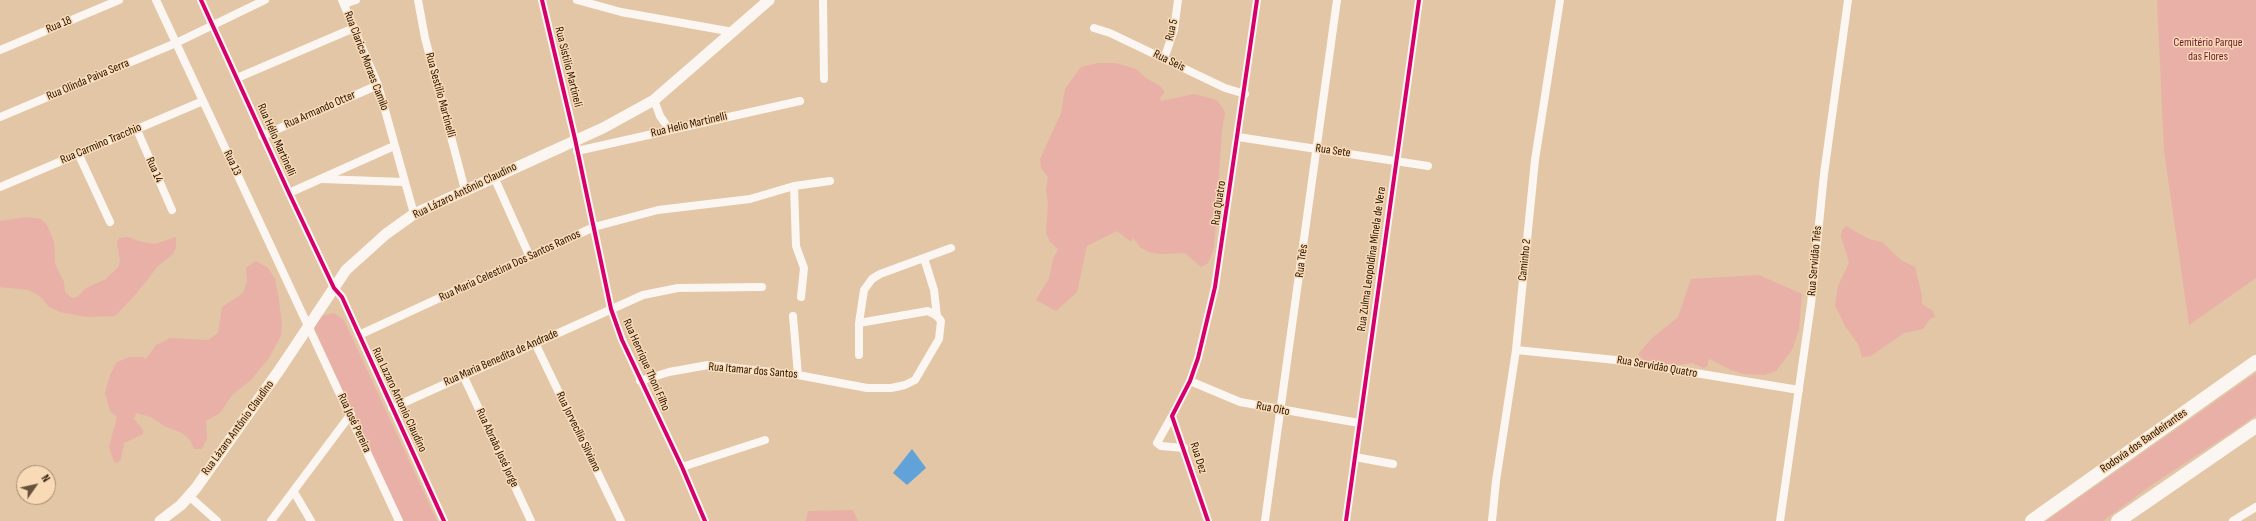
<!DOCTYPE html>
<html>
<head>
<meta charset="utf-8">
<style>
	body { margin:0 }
	#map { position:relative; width:2256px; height:521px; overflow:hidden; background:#e2c6a5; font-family:"Sofia Sans Condensed",sans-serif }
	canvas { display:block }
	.north { position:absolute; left:16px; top:465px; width:40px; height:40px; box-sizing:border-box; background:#f9dab6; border:1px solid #a58b6d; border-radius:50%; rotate:56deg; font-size:11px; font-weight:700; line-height:16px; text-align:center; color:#271400 }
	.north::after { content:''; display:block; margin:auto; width:14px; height:18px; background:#68523a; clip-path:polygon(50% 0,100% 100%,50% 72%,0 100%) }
</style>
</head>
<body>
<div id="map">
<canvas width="2256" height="521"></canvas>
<div class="north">N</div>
</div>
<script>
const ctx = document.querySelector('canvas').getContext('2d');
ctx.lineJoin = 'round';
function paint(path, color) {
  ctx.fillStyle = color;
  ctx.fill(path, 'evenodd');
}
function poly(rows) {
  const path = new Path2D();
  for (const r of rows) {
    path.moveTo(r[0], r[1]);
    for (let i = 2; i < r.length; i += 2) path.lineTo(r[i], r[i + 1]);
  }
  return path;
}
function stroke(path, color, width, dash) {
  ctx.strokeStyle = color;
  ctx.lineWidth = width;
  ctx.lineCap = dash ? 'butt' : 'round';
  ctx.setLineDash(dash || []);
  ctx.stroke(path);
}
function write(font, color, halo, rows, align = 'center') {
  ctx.font = font + ' "Sofia Sans Condensed",sans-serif';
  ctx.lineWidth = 3;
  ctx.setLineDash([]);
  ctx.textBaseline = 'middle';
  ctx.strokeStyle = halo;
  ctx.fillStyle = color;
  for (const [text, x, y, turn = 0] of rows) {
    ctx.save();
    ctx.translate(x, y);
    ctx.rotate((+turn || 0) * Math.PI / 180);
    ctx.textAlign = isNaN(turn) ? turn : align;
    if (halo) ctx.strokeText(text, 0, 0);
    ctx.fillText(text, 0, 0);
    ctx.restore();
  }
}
const green = poly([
	[2157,0,2256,0,2256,278,2189,325,2164,151],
	[1098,63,1116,63,1136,69,1146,78,1160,86,1165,92,1160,98,1161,101,1194,94,1217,100,1225,112,1222,131,1214,248,1208,263,1201,267,1185,253,1159,254,1149,252,1141,248,1133,238,1131,242,1117,231,1087,246,1077,292,1056,311,1036,300,1049,278,1053,259,1058,249,1050,242,1046,233,1048,203,1046,190,1048,177,1041,168,1040,159,1061,113,1065,89,1081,67],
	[27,217,41,219,47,225,54,242,55,264,64,282,65,292,72,298,77,297,86,288,106,279,119,266,120,261,117,242,119,238,128,237,142,242,155,244,176,237,176,248,173,254,158,266,137,293,115,316,86,317,60,312,49,307,41,297,29,290,0,287,0,221],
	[1846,226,1869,239,1882,242,1901,260,1915,267,1922,296,1922,304,1933,311,1935,317,1930,319,1923,329,1904,333,1871,356,1862,357,1858,344,1845,326,1835,305,1838,286,1849,263,1841,236,1842,230],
	[256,261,268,268,275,279,278,294,282,323,281,336,269,358,251,380,232,395,220,413,206,421,207,439,202,449,194,449,190,440,182,433,164,426,151,417,136,413,134,419,143,430,143,434,124,443,121,459,117,463,114,462,109,447,117,417,110,411,105,393,110,375,117,362,130,357,143,357,146,359,156,345,170,338,208,340,218,333,222,307,243,293,247,281,246,268],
	[1759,275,1802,294,1799,330,1792,350,1776,371,1765,375,1744,374,1731,370,1710,359,1708,361,1708,366,1704,368,1692,363,1670,366,1647,363,1638,354,1652,338,1678,317,1691,279],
	[334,313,344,320,437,521,403,521,315,330,315,326,321,316],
	[2256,373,2256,415,2238,428,2153,484,2103,521,2046,521],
	[853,510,858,521,806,521,808,511]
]);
const water = poly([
	[912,449,926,468,907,485,893,473]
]);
const minor = poly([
	[156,0,399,521],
	[201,0,289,193,334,288,342,297,444,521],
	[342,0,378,85,414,214],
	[418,0,425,38,465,190],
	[542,0,575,139,611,309,622,340,682,467,705,521],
	[577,0,621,12,733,32],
	[823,0,824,79],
	[344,4,356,0],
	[1094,28,1110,33,1225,88,1245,94],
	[0,50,119,0],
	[1164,59,1174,30,1178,0],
	[237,78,354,28],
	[654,100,660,116,669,129],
	[0,117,176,43,265,0],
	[137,130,172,210],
	[262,136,378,85],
	[1238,137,1428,166],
	[577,151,800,101],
	[78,153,110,222],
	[494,177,530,257],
	[322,179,403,182],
	[794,186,796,246,804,268,801,297],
	[0,187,203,101],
	[289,193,394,146],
	[924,258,934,290,937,316],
	[793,316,798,375],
	[859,323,864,290,872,279,880,274,951,248],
	[359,335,594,227,658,210,750,199,794,186,830,181],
	[535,343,621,521],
	[1516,350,1616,360,1799,390],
	[463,375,531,521],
	[640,381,669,372,708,365,798,375,867,388,891,388,905,385,915,380,939,339,941,321,937,316,928,311,859,323,859,355],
	[1190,381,1240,402,1359,423],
	[392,408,643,295,678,288,762,287],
	[1172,416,1157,443,1161,446,1184,448],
	[1355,457,1393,464],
	[682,467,765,440],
	[294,492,311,521],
	[189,496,217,521],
	[271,521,351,414],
	[1208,521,1172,416,1190,381,1198,358,1215,287,1257,0],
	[1265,521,1337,0],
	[1346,521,1419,0],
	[1492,521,1496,481,1516,350,1535,160,1560,0],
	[1780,521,1811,304,1824,174,1848,0],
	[2233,521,2256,507]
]);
const secondary = poly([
	[160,521,181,505,196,488,280,369,346,270,386,234,414,214,603,128,654,100,769,0]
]);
const motorway = poly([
	[2032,521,2256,362],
	[2118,521,2256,426]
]);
const cycleway = poly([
	[201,0,289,193,334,288,342,297,444,521],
	[542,0,575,139,611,309,622,340,682,467,705,521],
	[1208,521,1172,416,1190,381,1198,358,1215,287,1257,0],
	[1346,521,1419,0]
]);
const streetNames = [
	["Rua 18",59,25,-23],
	["Rua 5",1172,30,-77],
	["Rua Clarice Moraes Camilo",366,61,69],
	["Rua Seis",1169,61,26],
	["Rua Sistilio Martineli",568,67,76],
	["Rua Olinda Paiva Serra",88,80,-23],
	["Rua Sestílio Martinelli",440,95,75],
	["Rua Armando Otter",320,110,-24],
	["Rua Helio Martinelli",689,125,-13],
	["Rua Hélio Martinelli",276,140,66],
	["Rua Carmino Tracchio",101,144,-23],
	["Rua Sete",1333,151,8],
	["Rua 13",232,163,65],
	["Rua 14",154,170,66],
	["Rua Lázaro Antônio Claudino",465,191,-26],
	["Rua Quatro",1219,203,-82],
	["Rua Zulma Leopoldina Minela de Vera",1372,259,-82],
	["Caminho 2",1525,260,-84],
	["Rua Três",1302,261,-82],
	["Rua Servidão Três",1815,261,-85],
	["Rua Maria Celestina Dos Santos Ramos",510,266,-25],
	["Rua Maria Benedita de Andrade",501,358,-24],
	["Rua Henrique Thoni Filho",646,365,66],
	["Rua Servidão Quatro",1657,367,10],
	["Rua Itamar dos Santos",753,371,5],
	["Rua Lazaro Antonio Claudino",399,400,65],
	["Rua Oito",1273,409,11],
	["Rua José Pereira",354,423,65],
	["Rua Lázaro Antônio Claudino",238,428,-54],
	["Rua Jorvecílio Silviano",578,432,64],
	["Rodovia dos Bandeirantes",2144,441,-35],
	["Rua Abraão José Jorge",497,448,65],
	["Rua Dez",1198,458,72]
];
const parkNames = [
	["Cemitério Parque",2208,43],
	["das Flores",2208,57]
];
paint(green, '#e9b0a7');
paint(water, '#61a2d9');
stroke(minor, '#fbf6f2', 8);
stroke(secondary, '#fbf6f2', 11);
stroke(motorway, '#fbf6f2', 14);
stroke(cycleway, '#d6006c', 4);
write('12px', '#271400', '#f9dab6', streetNames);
write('12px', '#6d182e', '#f9dab6', parkNames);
</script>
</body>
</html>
